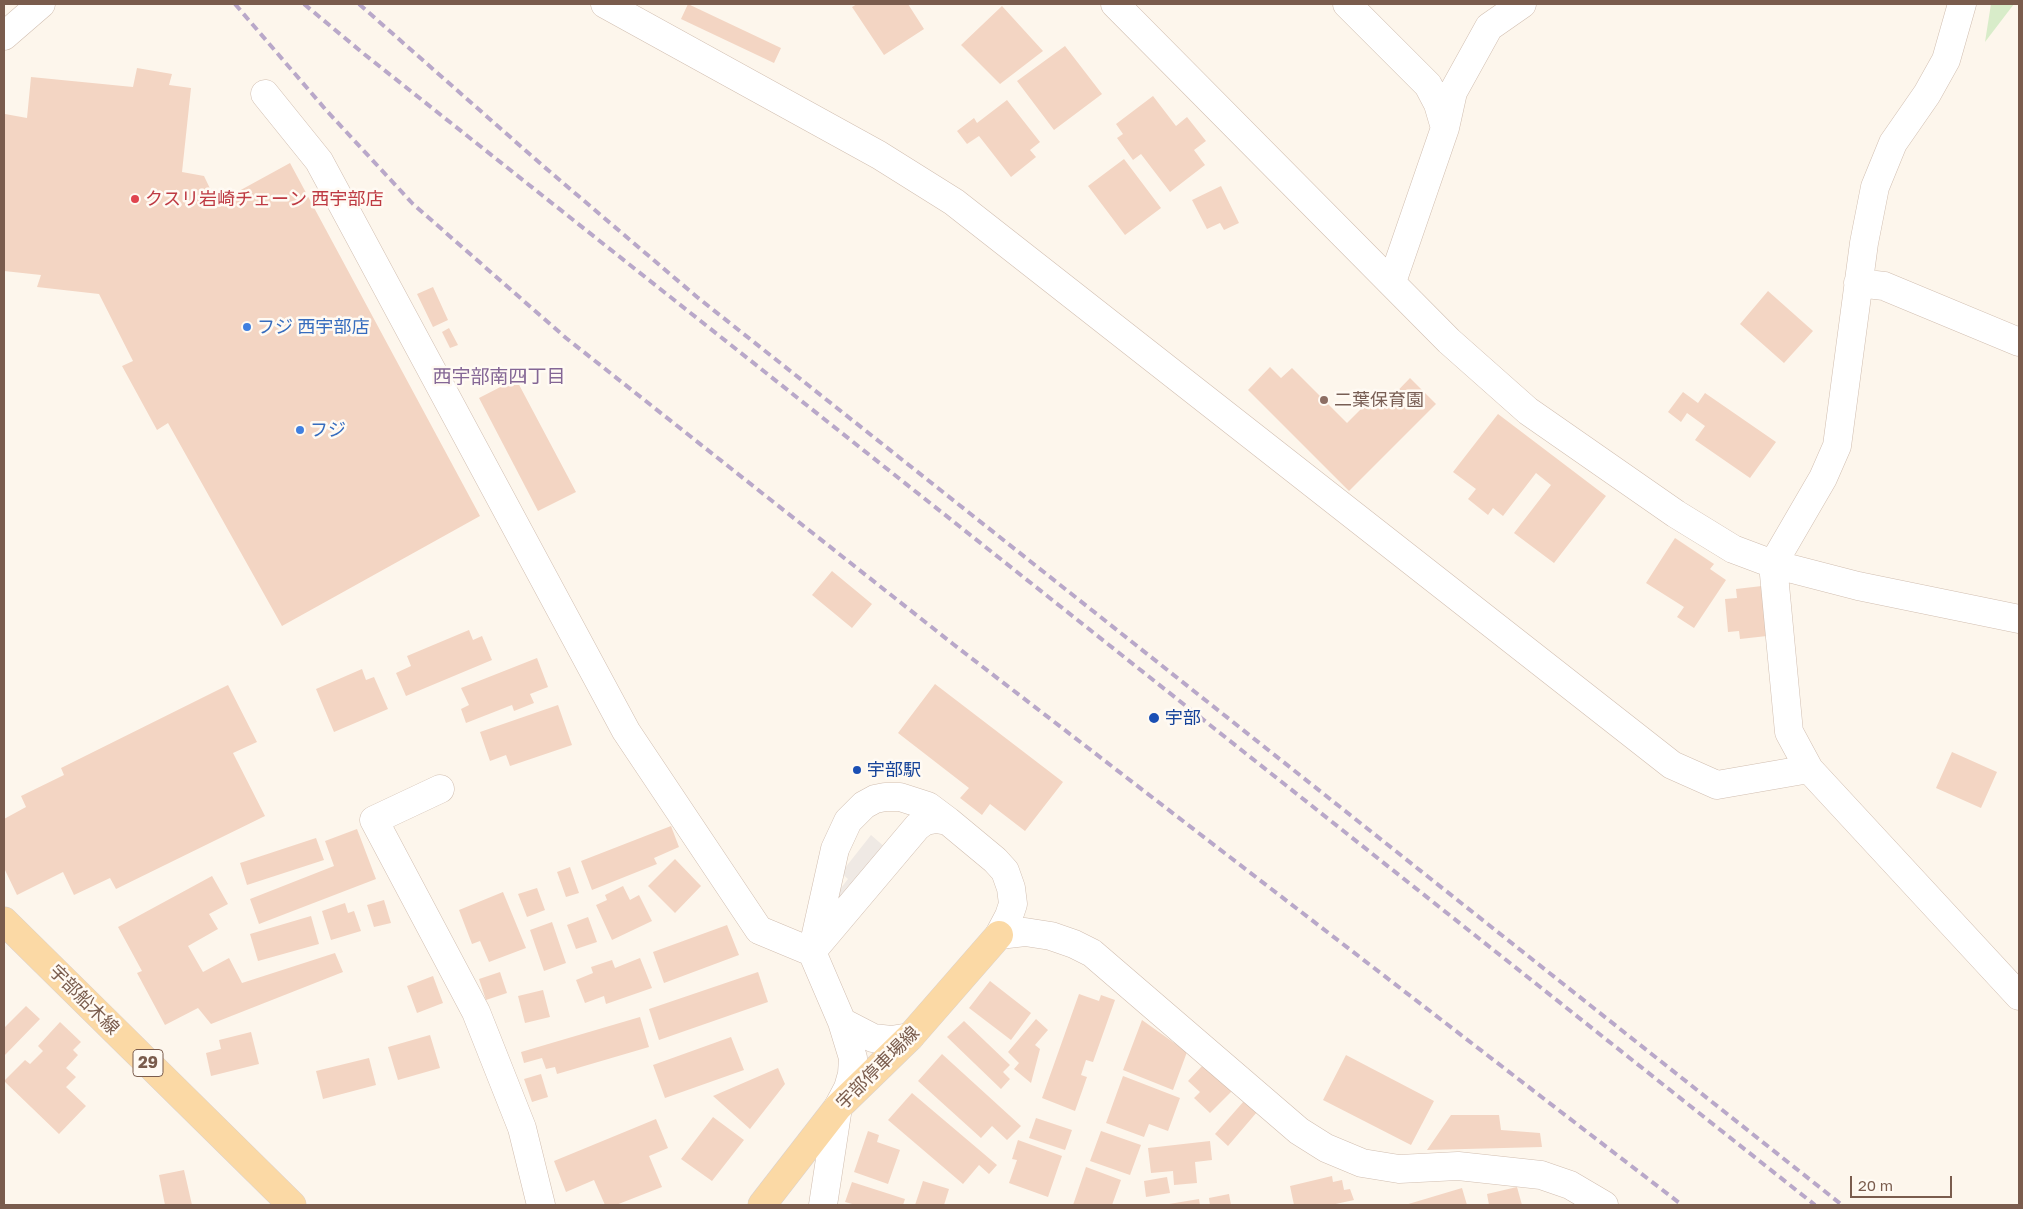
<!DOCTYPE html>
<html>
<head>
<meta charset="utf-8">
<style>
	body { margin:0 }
	#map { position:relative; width:2023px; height:1209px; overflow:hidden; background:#fdf6ec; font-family:"Golos Text",sans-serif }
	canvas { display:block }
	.frame { position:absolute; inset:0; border:5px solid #7a5c4d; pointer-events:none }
	.scale { position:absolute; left:1850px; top:1176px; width:102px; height:22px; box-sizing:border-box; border:2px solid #7a5c4d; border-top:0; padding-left:6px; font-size:15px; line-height:18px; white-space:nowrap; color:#7a5c4d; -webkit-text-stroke:4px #fffaf3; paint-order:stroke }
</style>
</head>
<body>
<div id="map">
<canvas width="2023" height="1209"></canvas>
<div class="frame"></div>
<div class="scale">20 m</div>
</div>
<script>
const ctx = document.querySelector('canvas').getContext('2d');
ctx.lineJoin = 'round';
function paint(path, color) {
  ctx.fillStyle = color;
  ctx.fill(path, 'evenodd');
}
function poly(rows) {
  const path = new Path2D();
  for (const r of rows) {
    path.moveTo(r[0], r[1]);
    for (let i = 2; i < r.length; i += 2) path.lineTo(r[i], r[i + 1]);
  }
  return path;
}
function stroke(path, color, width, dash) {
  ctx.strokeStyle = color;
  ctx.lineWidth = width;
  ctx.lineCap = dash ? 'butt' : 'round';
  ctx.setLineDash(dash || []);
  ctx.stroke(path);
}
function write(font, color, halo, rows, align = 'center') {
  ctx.font = font + ' "Golos Text","Noto Sans JP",sans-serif';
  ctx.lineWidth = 5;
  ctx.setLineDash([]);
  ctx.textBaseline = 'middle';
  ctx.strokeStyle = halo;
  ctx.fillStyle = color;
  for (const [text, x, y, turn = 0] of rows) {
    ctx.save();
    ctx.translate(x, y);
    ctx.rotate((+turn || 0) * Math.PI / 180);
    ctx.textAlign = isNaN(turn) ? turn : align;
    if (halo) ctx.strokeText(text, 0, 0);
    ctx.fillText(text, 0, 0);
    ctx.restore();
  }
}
const industrial = poly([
	[871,835,902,862,857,918,834,897,848,879,841,873]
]);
const green = poly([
	[1991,4,2014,4,1985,42]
]);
const building = poly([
	[688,4,781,48,774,63,681,19],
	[857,4,908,4,924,29,884,55,852,7],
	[1002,6,1043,51,1000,84,961,45],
	[1065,46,1102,94,1054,130,1017,81],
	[137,68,172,74,169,85,191,88,182,172,204,176,217,203,290,163,480,516,282,626,168,423,157,430,122,366,133,361,99,294,37,287,41,275,4,271,5,114,27,118,31,77,133,87],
	[1153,96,1176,126,1187,117,1206,141,1194,150,1205,165,1170,192,1141,154,1133,160,1117,138,1123,134,1116,124],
	[1007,100,1040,142,1030,150,1036,157,1011,177,979,136,967,144,957,131,974,118,977,123],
	[1124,159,1161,208,1125,235,1088,186],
	[1221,186,1239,223,1224,230,1220,223,1207,229,1192,200],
	[433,287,448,320,433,327,417,294],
	[1768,291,1813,331,1784,363,1740,324],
	[449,328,458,345,450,348,442,332],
	[1270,367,1281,378,1292,368,1347,423,1371,399,1380,409,1410,378,1436,404,1349,491,1248,390],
	[516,379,576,492,538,511,479,398],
	[1683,392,1698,403,1705,393,1776,442,1750,478,1695,440,1705,426,1687,413,1681,422,1668,412],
	[1498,414,1606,496,1554,563,1514,533,1551,485,1536,473,1503,516,1493,508,1488,515,1468,499,1476,489,1453,472],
	[1675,538,1714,564,1710,569,1726,580,1694,628,1677,617,1684,607,1646,583],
	[832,571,872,604,852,628,812,595],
	[1762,586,1767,636,1740,639,1739,631,1728,632,1725,599,1737,598,1736,589],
	[469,630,473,640,482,636,492,660,406,696,396,673,411,666,407,656],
	[537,658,548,687,530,694,534,703,514,711,512,705,466,723,461,709,469,705,461,688],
	[362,669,366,680,374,677,388,709,334,732,316,689],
	[935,684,1063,782,1025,831,990,804,982,815,960,798,969,788,898,733],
	[228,685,257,742,233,753,265,816,116,889,110,878,74,895,63,872,17,895,4,868,4,819,26,807,21,796,64,775,61,768],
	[558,705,572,745,510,766,506,755,490,761,480,732],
	[1952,752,1997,772,1981,808,1936,788],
	[671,826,679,847,654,858,657,864,592,890,581,861],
	[357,829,376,879,259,924,250,899,334,866,325,841],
	[316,838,324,860,247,885,240,863],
	[675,859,701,886,675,913,648,886],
	[570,867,579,893,566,897,557,872],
	[212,876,228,904,209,914,218,929,188,946,203,972,229,958,242,983,335,953,343,972,211,1024,198,1008,165,1025,137,973,142,971,118,927],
	[623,886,630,900,639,895,652,921,612,940,596,905,607,900,605,895],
	[537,888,545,910,527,917,518,894],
	[503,892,526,948,489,962,480,941,472,944,459,910],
	[384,900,391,923,374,927,367,905],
	[345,903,348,913,354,911,361,931,331,940,322,911],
	[311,916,319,944,258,961,250,934],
	[588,917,597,942,576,949,567,925],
	[552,922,566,963,544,971,530,930],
	[727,925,739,955,664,983,653,952],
	[640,958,652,988,606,1004,604,996,585,1003,576,980,593,973,591,967,612,960,615,968],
	[500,972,507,993,486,1000,479,979],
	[758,972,768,1002,659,1040,649,1009],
	[433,976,443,1003,417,1013,407,986],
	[990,981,1031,1013,1011,1040,969,1008],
	[543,990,550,1017,525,1023,518,996],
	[1079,994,1099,1001,1101,995,1115,1000,1093,1062,1086,1060,1081,1075,1087,1077,1075,1111,1042,1098],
	[26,1006,40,1019,4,1056,4,1028],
	[640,1017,649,1047,557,1074,555,1067,546,1069,542,1058,524,1063,521,1052],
	[1036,1019,1048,1030,1035,1045,1040,1049,1031,1083,1014,1069,1019,1063,1008,1052],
	[1142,1020,1187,1052,1173,1090,1123,1070],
	[964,1021,1010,1065,1003,1072,1010,1079,1001,1089,947,1037],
	[60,1022,81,1042,73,1050,78,1055,66,1068,76,1077,66,1087,86,1106,59,1134,4,1081,25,1060,30,1064,43,1051,38,1046],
	[251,1032,259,1064,211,1076,206,1053,221,1049,219,1040],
	[430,1035,440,1068,398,1080,388,1047],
	[731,1037,744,1070,665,1098,653,1065],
	[942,1054,1021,1126,1007,1140,992,1126,981,1138,918,1081],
	[1346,1055,1434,1101,1411,1145,1323,1100],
	[369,1058,376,1085,323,1099,316,1071],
	[1204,1064,1232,1091,1210,1113,1194,1098,1200,1092,1188,1081],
	[778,1068,785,1084,750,1129,713,1096],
	[541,1074,548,1097,532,1102,524,1079],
	[1123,1076,1180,1098,1168,1131,1149,1124,1144,1137,1106,1123],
	[912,1093,997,1165,989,1174,979,1165,963,1184,888,1120],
	[1244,1101,1257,1112,1228,1146,1215,1134],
	[1451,1115,1499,1115,1501,1130,1540,1133,1542,1147,1427,1150],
	[713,1117,744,1140,712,1181,681,1159],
	[1036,1118,1072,1130,1065,1150,1029,1138],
	[656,1119,668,1148,649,1156,662,1187,616,1205,605,1205,594,1180,566,1192,554,1161],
	[868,1131,879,1135,877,1142,900,1150,888,1184,854,1172],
	[1101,1131,1141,1145,1130,1175,1090,1161],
	[1018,1140,1062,1156,1048,1197,1009,1183,1017,1160,1012,1159],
	[1210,1141,1212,1160,1195,1162,1197,1183,1174,1185,1173,1171,1151,1173,1148,1148],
	[1086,1167,1121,1180,1112,1205,1073,1205],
	[184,1170,192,1205,165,1205,159,1175],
	[1332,1176,1333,1182,1342,1180,1344,1190,1350,1189,1354,1200,1331,1205,1294,1205,1290,1186],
	[1167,1177,1170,1193,1146,1197,1144,1181],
	[923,1181,949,1189,944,1205,915,1205],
	[852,1182,905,1199,903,1205,856,1205,845,1202],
	[1517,1187,1522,1205,1489,1205,1487,1194],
	[1462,1188,1467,1205,1405,1205],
	[1229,1194,1231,1205,1210,1205,1209,1198],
	[1199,1199,1200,1205,1169,1205,1169,1204]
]);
const minor = poly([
	[605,4,879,155,954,202,1672,765,1717,785,1809,769],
	[1115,4,1449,341,1528,411,1676,514,1733,549,1773,564,1858,586,2019,619],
	[1347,4,1428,85,1438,104,1445,128],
	[1962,4,1946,60,1927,94,1893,143,1875,187,1864,243,1837,446,1823,478,1773,564,1789,732,1809,769,2019,996],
	[4,36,41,4],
	[265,94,319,161,626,731,759,930,812,952],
	[1392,282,1445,128,1453,92,1489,27,1522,4],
	[1858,283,1884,286,2019,342],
	[440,789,374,820,476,1012,522,1128,541,1205],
	[999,935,1025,932,1051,936,1074,944,1092,953,1299,1131,1326,1148,1362,1163,1399,1169,1458,1166,1541,1175,1570,1185,1604,1205],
	[814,949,917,827,925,821,936,819,948,821],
	[842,1022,873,1038,891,1040,910,1037],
	[823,1205,838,1107,848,1088,852,1074,853,1058,842,1022,812,952,835,849,848,821,864,805,875,799,885,797,900,797,928,806,948,821,995,860,1005,871,1011,888,1013,904,1009,916,999,935]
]);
const major = poly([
	[4,921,292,1205],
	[762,1205,838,1107,910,1037,999,935]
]);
const rail = poly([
	[235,4,326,110,413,204,566,338,953,644,1682,1205],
	[304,4,364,54,1815,1205],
	[359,4,542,165,697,297,1842,1205]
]);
const markers = [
	[135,199,5,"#e0444e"],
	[247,327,5,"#3f7fe0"],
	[1324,400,5,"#8d6e63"],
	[300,430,5,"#3f7fe0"],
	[1154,718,6,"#1a4fb4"],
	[857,770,5,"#1a4fb4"]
];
const shields = [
	[148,1063,30]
];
const shieldNames = [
	["29",148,1063]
];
const healthNames = [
	["クスリ岩崎チェーン 西宇部店",145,199]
];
const shopNames = [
	["フジ 西宇部店",257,327],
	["フジ",310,430]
];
const educationNames = [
	["二葉保育園",1334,400]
];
const transitNames = [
	["宇部",1165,718],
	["宇部駅",867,770]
];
const streetNames = [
	["宇部船木線",84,1000,45],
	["宇部停車場線",878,1068,-45]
];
const neighbourhoodNames = [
	["西宇部南四丁目",499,377]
];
paint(industrial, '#efe9e4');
paint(green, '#d8ecc9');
paint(building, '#f3d5c3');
stroke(minor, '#d1beb0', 29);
stroke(major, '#dad1cd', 29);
stroke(minor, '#fff', 28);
stroke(major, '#fbd9a5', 28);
stroke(rail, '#b9a8c9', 4, [8, 5]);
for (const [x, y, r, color] of markers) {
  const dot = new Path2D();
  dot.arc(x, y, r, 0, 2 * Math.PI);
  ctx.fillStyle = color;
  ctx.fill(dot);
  stroke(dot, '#fffaf3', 2);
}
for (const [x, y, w] of shields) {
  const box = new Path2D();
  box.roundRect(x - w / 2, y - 13.5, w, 27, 4);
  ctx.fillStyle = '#fffaf3';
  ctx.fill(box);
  stroke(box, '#7a5c4d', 1);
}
write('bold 16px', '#7a5c4d', null, shieldNames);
write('18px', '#be3a42', '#fffaf3', healthNames, 'left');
write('18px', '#366cbe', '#fffaf3', shopNames, 'left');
write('18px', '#785e54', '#fffaf3', educationNames, 'left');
write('18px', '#164399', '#fffaf3', transitNames, 'left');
write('18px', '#7a5c4d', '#fffaf3', streetNames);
write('19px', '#846695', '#fffaf3', neighbourhoodNames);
</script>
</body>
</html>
